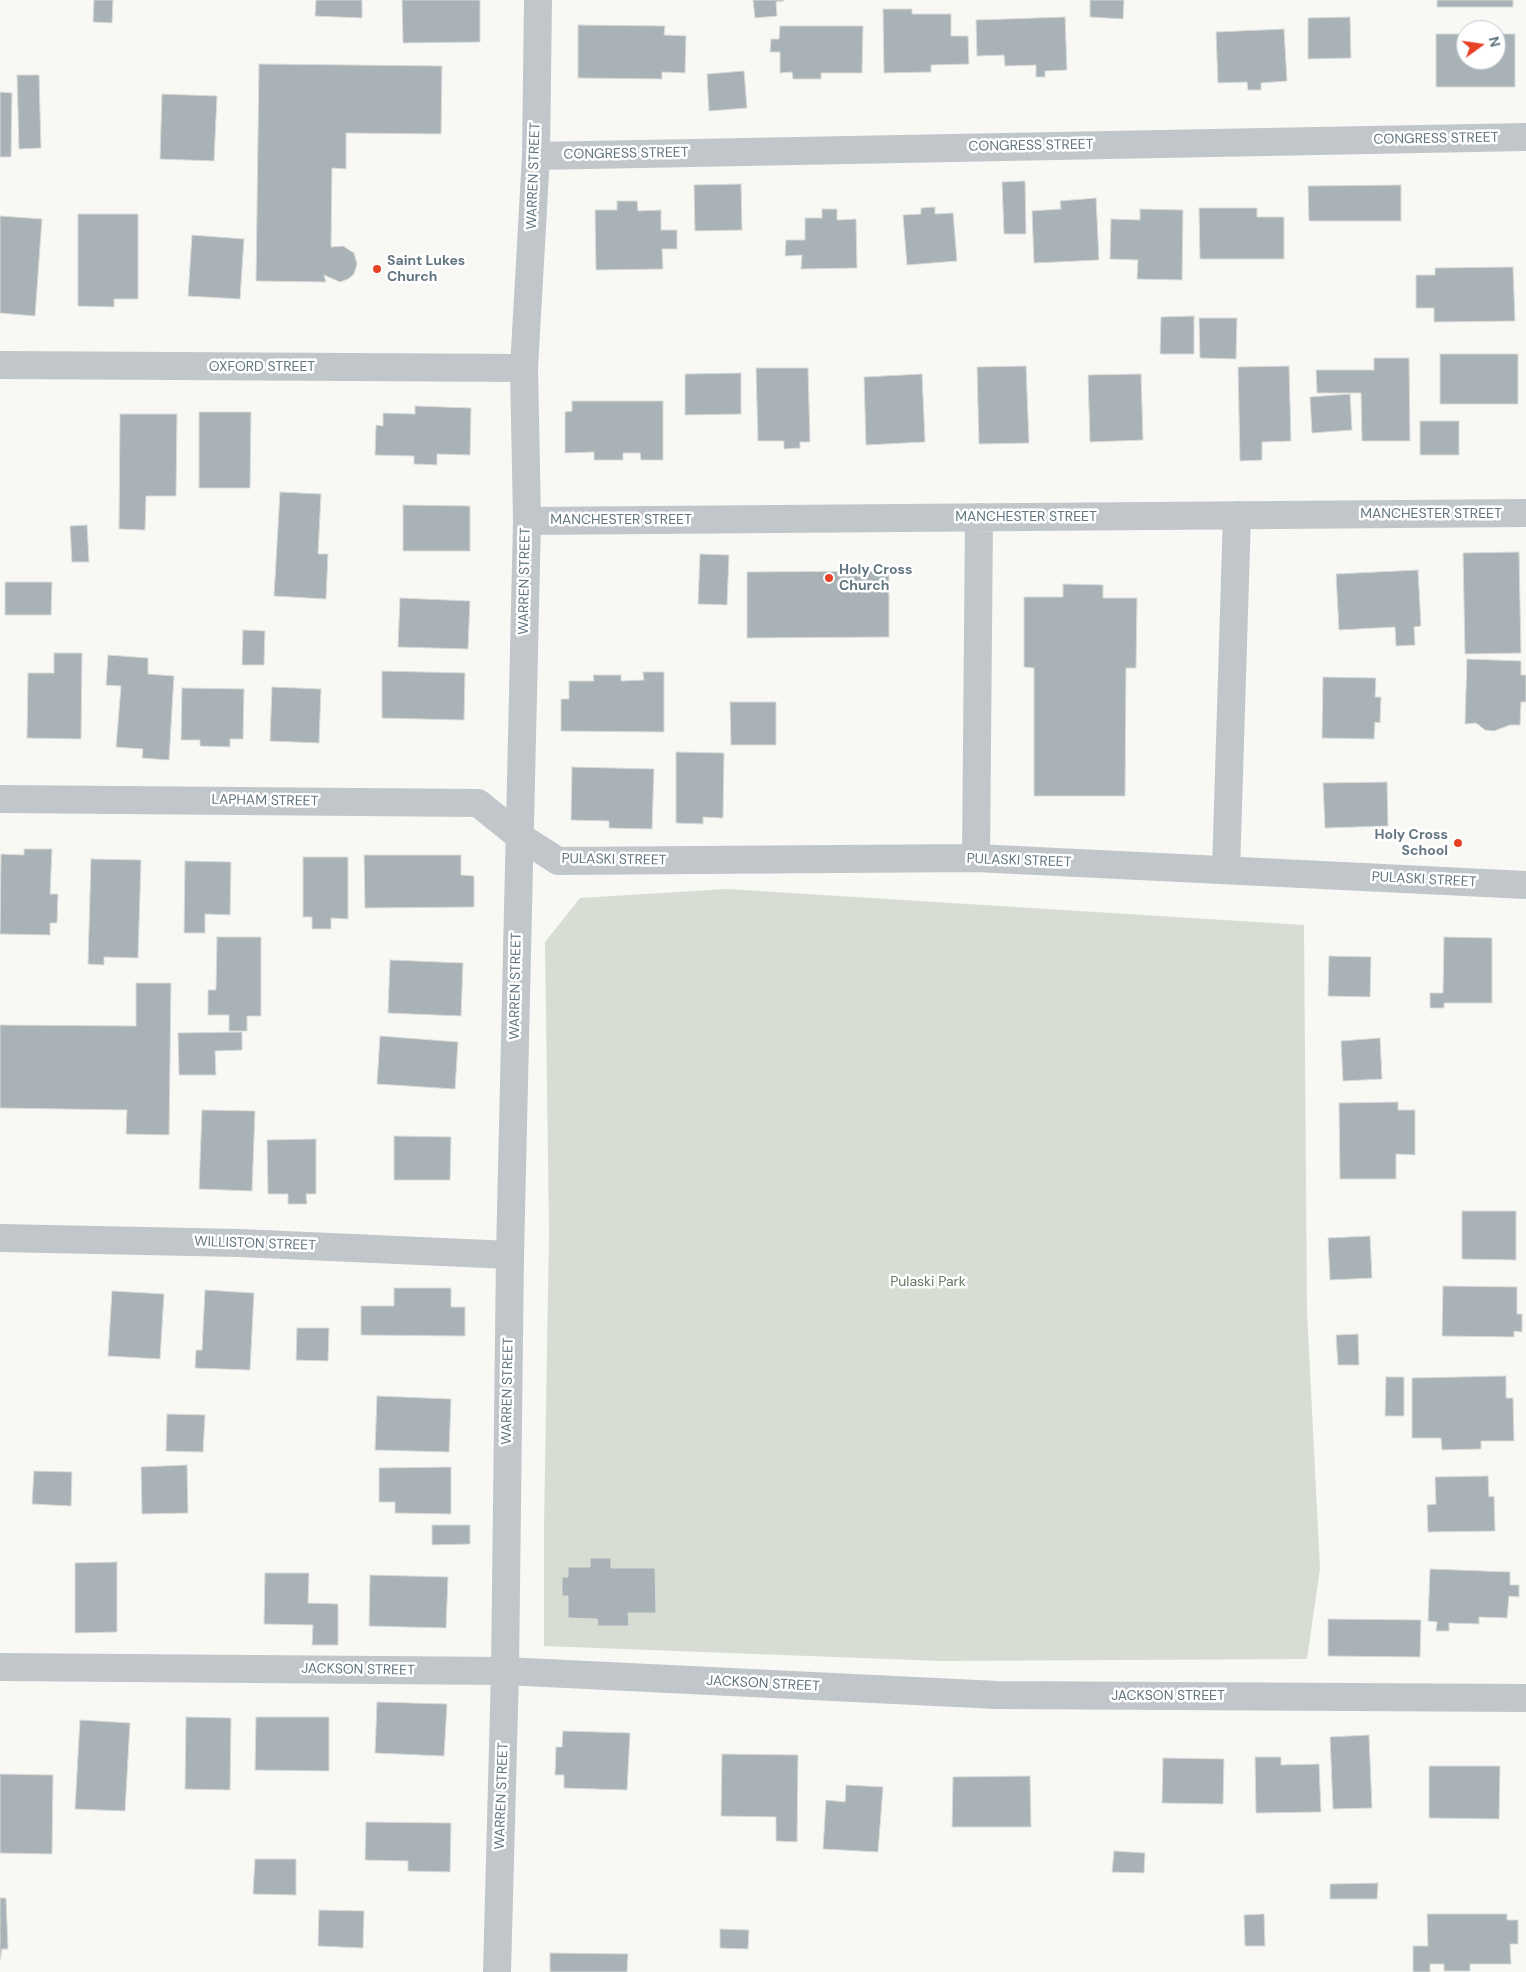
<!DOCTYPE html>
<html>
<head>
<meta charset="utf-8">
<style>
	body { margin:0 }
	#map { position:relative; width:1526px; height:1972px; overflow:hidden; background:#f8f8f5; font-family:"DM Sans",sans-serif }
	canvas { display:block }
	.north { position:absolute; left:1456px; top:20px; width:50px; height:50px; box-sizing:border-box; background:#fff; border:1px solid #c0c8cd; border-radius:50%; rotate:76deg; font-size:14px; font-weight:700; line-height:20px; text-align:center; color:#627681 }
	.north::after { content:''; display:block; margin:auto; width:18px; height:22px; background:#e74226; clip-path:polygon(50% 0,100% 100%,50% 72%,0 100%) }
</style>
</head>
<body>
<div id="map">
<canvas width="1526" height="1972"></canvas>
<div class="north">N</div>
</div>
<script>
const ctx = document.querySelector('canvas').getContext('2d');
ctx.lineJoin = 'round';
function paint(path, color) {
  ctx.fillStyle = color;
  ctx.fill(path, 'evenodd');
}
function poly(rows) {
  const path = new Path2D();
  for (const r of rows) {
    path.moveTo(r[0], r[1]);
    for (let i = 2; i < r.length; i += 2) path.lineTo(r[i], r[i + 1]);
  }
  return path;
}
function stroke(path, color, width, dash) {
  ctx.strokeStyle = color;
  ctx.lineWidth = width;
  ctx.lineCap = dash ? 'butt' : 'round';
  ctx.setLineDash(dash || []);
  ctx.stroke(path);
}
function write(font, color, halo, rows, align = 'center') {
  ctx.font = font + ' "DM Sans",sans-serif';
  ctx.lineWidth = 5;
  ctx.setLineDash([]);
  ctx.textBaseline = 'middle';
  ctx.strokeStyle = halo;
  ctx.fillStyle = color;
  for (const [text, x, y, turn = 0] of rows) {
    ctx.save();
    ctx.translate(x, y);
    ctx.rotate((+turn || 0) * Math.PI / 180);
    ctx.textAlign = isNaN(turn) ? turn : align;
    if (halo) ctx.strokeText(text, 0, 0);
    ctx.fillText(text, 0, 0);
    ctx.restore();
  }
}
const green = poly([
	[727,889,1304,925,1307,1312,1320,1569,1307,1659,941,1661,544,1646,544,1528,549,1232,545,942,580,898]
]);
const building = poly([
	[94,0,113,0,112,23,93,22,94,0],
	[316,0,362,0,362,18,315,16,316,0],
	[402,0,480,0,480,42,403,43,402,0],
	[753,0,784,0,784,1,776,2,777,16,755,18,753,0],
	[1090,0,1124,0,1123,19,1090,17,1090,0],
	[1437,0,1513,0,1513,7,1437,7,1437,0],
	[883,9,912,9,912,14,951,14,951,36,968,36,969,64,931,65,931,72,884,73,883,9],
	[1065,17,1067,70,1045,71,1045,77,1036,77,1036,65,1005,66,1004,55,977,56,976,20,1065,17],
	[1350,17,1351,58,1308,59,1308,18,1350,17],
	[578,25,665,26,664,35,686,36,685,73,662,72,662,79,578,78,578,25],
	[780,26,863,26,862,73,821,73,821,79,793,79,792,72,780,73,780,52,770,52,771,39,779,39,780,26],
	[1284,29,1287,81,1261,83,1261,90,1248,90,1247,82,1218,83,1216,32,1284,29],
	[1436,34,1466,34,1466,60,1496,60,1496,34,1515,34,1515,87,1436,87,1436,34],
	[259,64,442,66,441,134,346,133,346,169,332,168,331,247,343,246,354,253,357,264,354,274,348,279,340,282,324,275,326,282,256,281,259,64],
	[744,71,747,108,709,111,707,74,744,71],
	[17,75,39,75,41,148,19,149,17,75],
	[0,92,12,93,11,157,0,157,0,92],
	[162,94,217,96,214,161,160,159,162,94],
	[1025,181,1026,234,1004,234,1002,182,1025,181],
	[741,184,742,230,695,231,694,185,741,184],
	[1401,185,1401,221,1309,221,1308,186,1401,185],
	[1096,198,1099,260,1034,263,1032,211,1061,209,1060,201,1096,198],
	[617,201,637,201,638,211,661,210,661,230,677,230,677,249,662,249,663,269,596,270,595,210,617,210,617,201],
	[935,207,935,214,953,213,957,261,907,265,903,215,921,214,921,208,935,207],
	[1199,208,1257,208,1257,217,1284,217,1284,259,1200,259,1199,208],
	[822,209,837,209,837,220,856,219,857,268,801,269,802,255,785,256,786,240,805,240,805,218,822,218,822,209],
	[1140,209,1183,210,1182,280,1137,279,1138,260,1110,259,1111,219,1140,220,1140,209],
	[78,214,138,214,138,299,114,299,114,307,78,306,78,214],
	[0,216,42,219,35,316,0,313,0,216],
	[192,235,244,239,240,299,188,296,192,235],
	[1513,267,1515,321,1434,322,1434,308,1416,308,1416,275,1435,275,1435,268,1513,267],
	[1194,316,1194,354,1160,354,1161,317,1194,316],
	[1199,318,1237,318,1236,359,1200,358,1199,318],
	[1440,354,1518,354,1518,404,1440,404,1440,354],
	[1374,358,1409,358,1410,441,1362,441,1361,393,1317,393,1316,370,1374,370,1374,358],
	[1026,366,1029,443,979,444,977,367,1026,366],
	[1289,366,1291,441,1262,442,1262,460,1240,461,1238,367,1289,366],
	[756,368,808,368,810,442,800,442,800,448,784,449,784,441,758,441,756,368],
	[741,373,741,414,685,415,685,374,741,373],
	[922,374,925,442,866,445,864,377,922,374],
	[1141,374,1143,440,1090,442,1088,375,1141,374],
	[1350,394,1352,430,1312,433,1310,397,1350,394],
	[572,401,663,401,663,460,641,460,640,453,623,453,623,460,594,460,594,452,565,453,565,412,572,411,572,401],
	[415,406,471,408,470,455,437,454,437,465,414,464,414,456,375,455,376,425,383,426,383,413,415,414,415,406],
	[199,412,251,412,250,488,199,488,199,412],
	[120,414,177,414,176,496,146,496,145,530,119,529,120,414],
	[1420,421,1459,421,1459,455,1420,455,1420,421],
	[280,492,321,494,318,554,328,554,326,599,274,596,280,492],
	[403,505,470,506,470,551,403,551,403,505],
	[87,525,89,562,72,562,70,526,87,525],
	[1519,552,1521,653,1465,654,1463,553,1519,552],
	[700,554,729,555,727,605,698,604,700,554],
	[1418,570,1421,626,1414,627,1415,645,1396,646,1395,627,1339,630,1336,574,1418,570],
	[889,571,889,637,747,638,747,572,889,571],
	[5,582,52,582,51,615,5,615,5,582],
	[1063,584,1103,585,1103,598,1137,598,1136,668,1126,668,1125,796,1034,796,1034,668,1024,667,1024,597,1063,597,1063,584],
	[400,598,470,601,468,649,398,647,400,598],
	[243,630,265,631,264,665,242,665,243,630],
	[54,653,82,653,81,739,27,738,28,673,54,673,54,653],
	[108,655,148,658,148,674,174,676,169,760,142,758,143,749,116,747,121,686,106,685,108,655],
	[1467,659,1521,661,1521,675,1526,675,1526,702,1521,702,1520,725,1510,725,1494,731,1485,730,1476,723,1465,724,1467,659],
	[382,671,465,673,464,720,382,718,382,671],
	[643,672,664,672,664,732,561,731,561,699,569,699,569,681,594,681,593,675,621,675,621,681,644,680,643,672],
	[1323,677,1376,678,1375,697,1381,697,1380,723,1375,722,1374,739,1322,738,1323,677],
	[272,687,321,689,319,743,270,741,272,687],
	[182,688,244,689,243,739,230,739,230,747,200,746,200,740,181,740,182,688],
	[730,702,776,702,776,745,731,745,730,702],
	[676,752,724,753,723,818,703,817,703,824,676,823,676,752],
	[572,767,654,769,652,829,609,828,609,821,571,820,572,767],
	[1387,782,1388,826,1325,828,1323,783,1387,782],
	[24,849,52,849,50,894,58,894,57,923,50,923,50,935,0,934,1,854,24,855,24,849],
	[364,855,461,855,461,875,474,876,474,907,365,908,364,855],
	[303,857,348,857,348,919,331,918,331,929,312,929,312,917,303,917,303,857],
	[91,859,141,860,138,958,104,957,104,965,88,964,91,859],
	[185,861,231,862,230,915,205,914,205,933,184,933,185,861],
	[217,937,261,937,261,1016,247,1016,247,1031,229,1031,229,1015,208,1015,208,990,216,990,217,937],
	[1444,937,1492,938,1492,1003,1444,1003,1444,1008,1430,1008,1430,993,1443,993,1444,937],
	[1329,956,1371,957,1370,997,1328,996,1329,956],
	[390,960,463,963,461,1016,388,1013,390,960],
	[136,983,171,983,169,1135,126,1134,127,1110,0,1108,0,1025,136,1026,136,983],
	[242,1032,242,1050,215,1051,216,1075,179,1075,178,1033,242,1032],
	[380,1036,458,1042,455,1089,377,1084,380,1036],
	[1380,1038,1382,1079,1343,1081,1341,1041,1380,1038],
	[1398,1102,1398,1110,1415,1110,1415,1155,1396,1154,1396,1179,1340,1179,1339,1103,1398,1102],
	[202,1110,255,1111,252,1191,199,1189,202,1110],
	[394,1136,451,1137,450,1180,394,1180,394,1136],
	[316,1139,316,1194,306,1194,307,1204,288,1204,288,1194,268,1194,267,1140,316,1139],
	[1462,1211,1516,1211,1516,1260,1462,1259,1462,1211],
	[1370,1236,1372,1278,1330,1280,1328,1238,1370,1236],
	[1443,1286,1517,1287,1517,1314,1522,1314,1522,1332,1514,1331,1514,1337,1442,1336,1443,1286],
	[394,1288,451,1288,451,1307,465,1307,465,1336,361,1335,361,1306,394,1306,394,1288],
	[205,1290,254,1293,250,1370,195,1368,196,1350,202,1350,205,1290],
	[112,1291,164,1294,160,1359,108,1356,112,1291],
	[297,1328,329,1328,328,1361,296,1360,297,1328],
	[1358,1334,1359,1365,1338,1365,1336,1335,1358,1334],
	[1506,1376,1506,1398,1513,1398,1514,1441,1481,1441,1481,1449,1442,1450,1441,1438,1412,1438,1412,1378,1506,1376],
	[1386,1377,1404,1377,1404,1416,1385,1416,1386,1377],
	[377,1396,451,1399,449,1452,375,1450,377,1396],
	[167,1414,205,1415,203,1452,166,1451,167,1414],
	[187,1465,188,1513,142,1514,141,1467,187,1465],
	[451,1467,451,1514,395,1513,395,1502,379,1502,379,1468,451,1467],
	[34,1471,72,1472,71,1506,32,1504,34,1471],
	[1488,1476,1489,1497,1494,1496,1495,1531,1428,1532,1427,1505,1436,1504,1435,1477,1488,1476],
	[432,1525,470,1525,470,1544,432,1545,432,1525],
	[590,1558,611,1558,611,1568,655,1568,656,1613,628,1613,629,1626,598,1626,597,1619,568,1618,568,1596,562,1596,562,1577,568,1577,568,1567,590,1567,590,1558],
	[117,1562,117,1632,75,1633,75,1563,117,1562],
	[1430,1569,1510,1572,1510,1585,1519,1585,1519,1597,1509,1596,1507,1618,1479,1617,1479,1624,1449,1623,1449,1631,1436,1631,1437,1622,1428,1621,1430,1569],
	[265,1573,309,1573,308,1603,338,1604,338,1645,312,1645,313,1625,264,1624,265,1573],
	[370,1575,448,1577,446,1628,369,1626,370,1575],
	[1328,1619,1421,1620,1420,1657,1328,1656,1328,1619],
	[377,1702,447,1704,444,1756,375,1753,377,1702],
	[186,1717,231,1718,230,1790,185,1789,186,1717],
	[256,1717,329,1717,329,1771,255,1770,256,1717],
	[80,1720,130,1723,125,1811,75,1809,80,1720],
	[563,1731,630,1733,627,1790,564,1788,564,1775,555,1775,556,1747,562,1747,563,1731],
	[1369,1735,1372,1808,1333,1809,1330,1737,1369,1735],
	[722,1754,798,1755,797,1842,776,1841,776,1817,721,1816,722,1754],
	[1255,1757,1281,1757,1281,1765,1319,1764,1321,1812,1256,1813,1255,1757],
	[1163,1758,1224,1759,1223,1804,1162,1803,1163,1758],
	[1429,1766,1500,1766,1499,1819,1429,1818,1429,1766],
	[0,1774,53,1775,52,1854,0,1853,0,1774],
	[1030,1776,1031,1827,952,1827,953,1777,1030,1776],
	[846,1785,883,1787,878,1852,823,1849,826,1800,845,1802,846,1785],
	[366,1822,451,1823,450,1872,408,1871,408,1861,365,1860,366,1822],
	[1114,1851,1145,1853,1144,1873,1112,1872,1114,1851],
	[255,1859,296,1859,296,1895,253,1894,255,1859],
	[1378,1883,1377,1899,1330,1899,1330,1884,1378,1883],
	[0,1898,6,1898,8,1949,2,1949,0,1960,0,1898],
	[319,1910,364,1911,363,1948,318,1946,319,1910],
	[1264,1914,1265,1946,1245,1946,1244,1915,1264,1914],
	[1427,1914,1507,1914,1507,1920,1518,1920,1518,1944,1510,1944,1511,1964,1470,1964,1470,1971,1444,1971,1444,1964,1430,1964,1430,1972,1413,1972,1413,1946,1428,1946,1427,1914],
	[720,1929,749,1930,748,1949,720,1948,720,1929],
	[550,1953,628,1954,627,1972,550,1972,550,1953]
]);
const minor = poly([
	[536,156,1526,137],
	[0,365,524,368],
	[527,521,1526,513],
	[0,799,478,803,519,836,558,861,976,858,1526,885],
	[976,858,979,517],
	[1226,870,1237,515],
	[0,1238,240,1243,510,1255],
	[0,1667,505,1671,997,1695,1526,1698],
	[497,1972,505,1671,510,1255,527,521,524,368,536,156,538,0]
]);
const markers = [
	[377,269,5,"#e74226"],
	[829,578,5,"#e74226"],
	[1458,843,5,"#e74226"]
];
const streetNames = [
	["CONGRESS STREET",1436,139,-1],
	["CONGRESS STREET",1031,146,-1],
	["CONGRESS STREET",626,154,-1],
	["WARREN STREET",534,176,-88],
	["OXFORD STREET",262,367],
	["MANCHESTER STREET",1431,514],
	["MANCHESTER STREET",1026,517],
	["MANCHESTER STREET",621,520],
	["WARREN STREET",525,581,-89],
	["LAPHAM STREET",265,801,1],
	["PULASKI STREET",614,860,1],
	["PULASKI STREET",1019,861,2],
	["PULASKI STREET",1424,880,3],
	["WARREN STREET",516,986,-89],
	["WILLISTON STREET",255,1244,2],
	["WARREN STREET",508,1391,-89],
	["JACKSON STREET",358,1670,1],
	["JACKSON STREET",763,1684,3],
	["JACKSON STREET",1168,1696],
	["WARREN STREET",502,1796,-88]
];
const poiNames = [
	["Saint Lukes",387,261],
	["Church",387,277],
	["Holy Cross",839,570],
	["Church",839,586],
	["Holy Cross",1448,835,"right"],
	["School",1448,851,"right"]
];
const parkNames = [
	["Pulaski Park",928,1282]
];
paint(green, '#d8ddd4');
paint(building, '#a8b2b7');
stroke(building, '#dadad7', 1);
stroke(minor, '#c1c6ca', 28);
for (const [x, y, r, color] of markers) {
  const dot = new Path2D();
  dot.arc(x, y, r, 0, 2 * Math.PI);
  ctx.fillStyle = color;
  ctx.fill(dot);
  stroke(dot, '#fff', 2);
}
write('14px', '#627681', '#fff', streetNames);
write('bold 14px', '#627681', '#fff', poiNames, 'left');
write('14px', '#677961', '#fff', parkNames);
</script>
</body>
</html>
